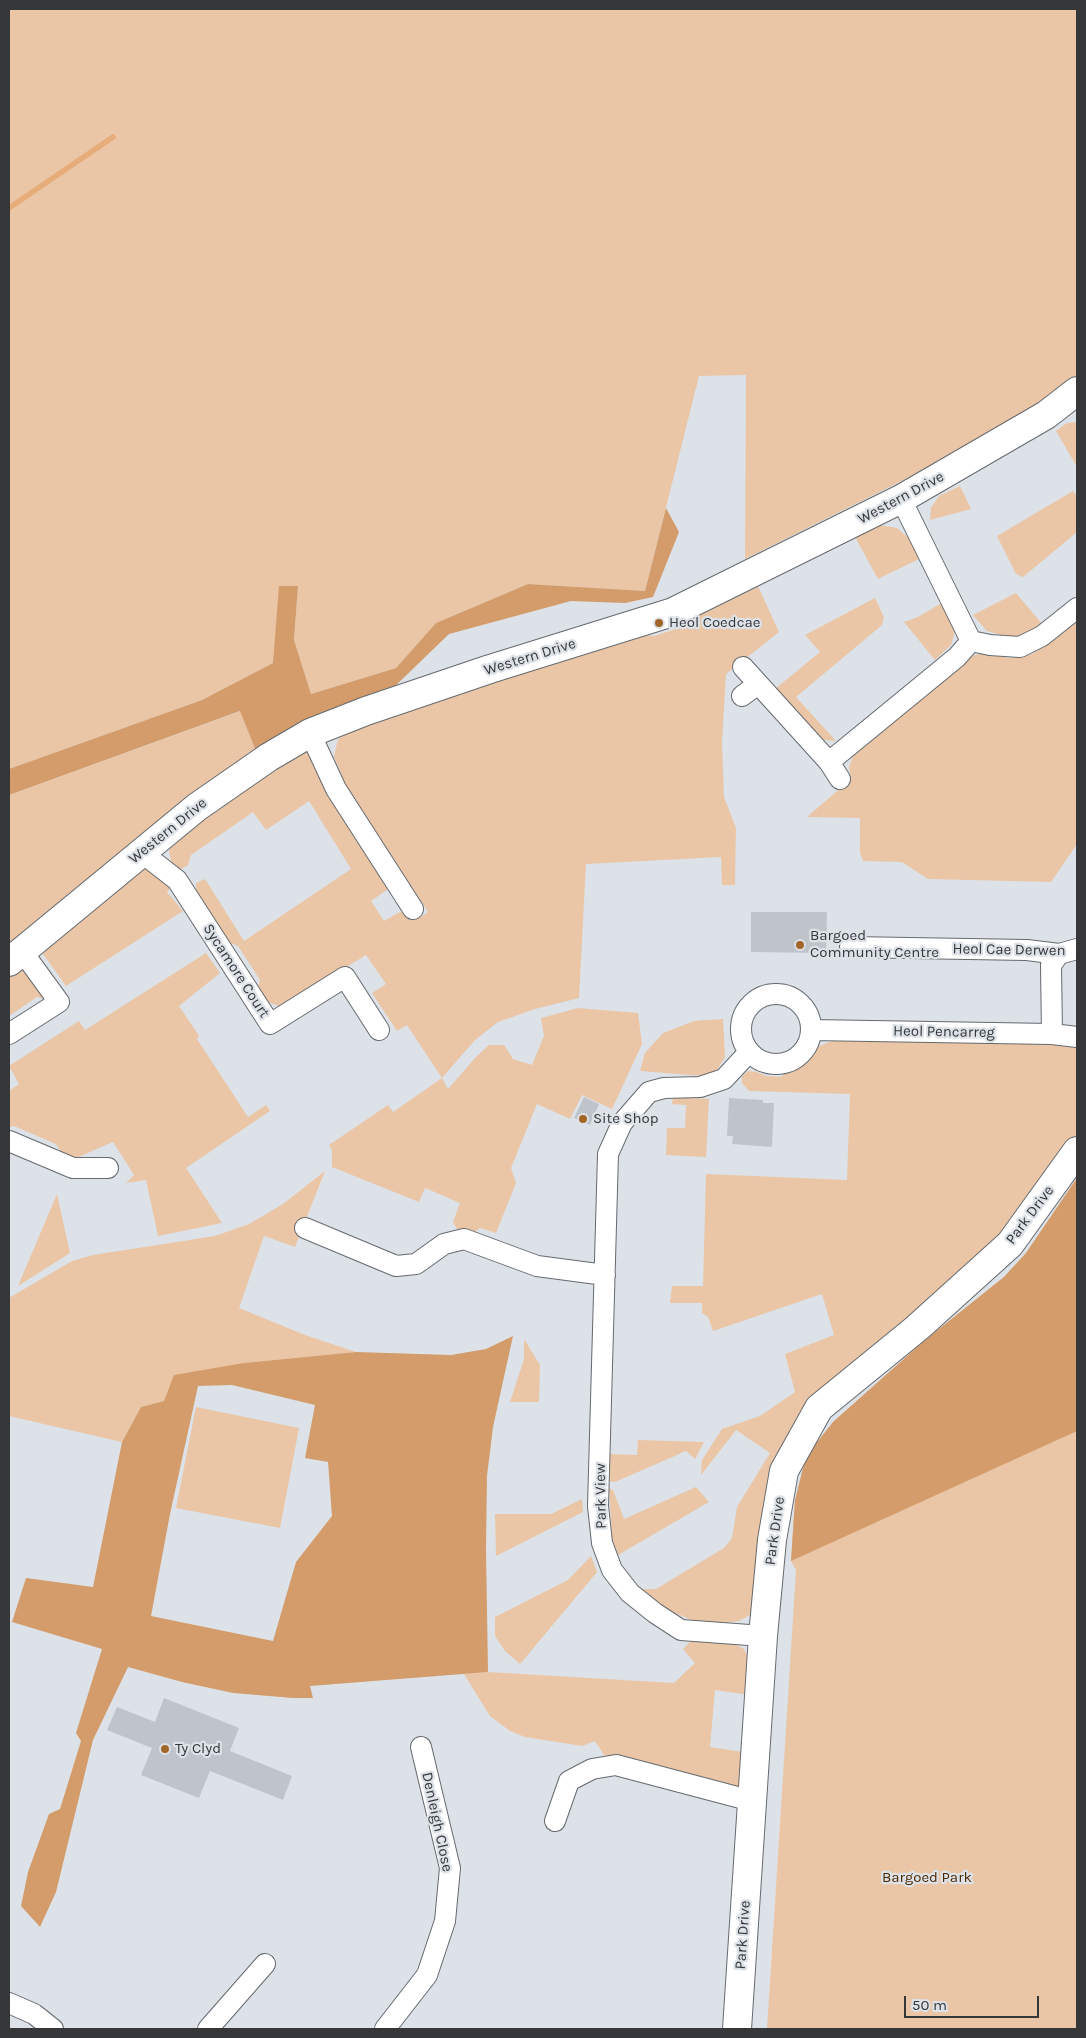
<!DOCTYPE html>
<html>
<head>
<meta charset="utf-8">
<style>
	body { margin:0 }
	#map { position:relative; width:1086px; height:2038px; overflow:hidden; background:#dce2e8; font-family:Karla,sans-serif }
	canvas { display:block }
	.frame { position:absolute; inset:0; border:10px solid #353739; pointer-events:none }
	.scale { position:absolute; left:904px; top:1996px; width:135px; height:22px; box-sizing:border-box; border:2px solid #353739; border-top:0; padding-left:6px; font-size:15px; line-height:18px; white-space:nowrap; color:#353739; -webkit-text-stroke:4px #dce2e8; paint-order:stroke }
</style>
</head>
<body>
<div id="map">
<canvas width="1086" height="2038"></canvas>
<div class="frame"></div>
<div class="scale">50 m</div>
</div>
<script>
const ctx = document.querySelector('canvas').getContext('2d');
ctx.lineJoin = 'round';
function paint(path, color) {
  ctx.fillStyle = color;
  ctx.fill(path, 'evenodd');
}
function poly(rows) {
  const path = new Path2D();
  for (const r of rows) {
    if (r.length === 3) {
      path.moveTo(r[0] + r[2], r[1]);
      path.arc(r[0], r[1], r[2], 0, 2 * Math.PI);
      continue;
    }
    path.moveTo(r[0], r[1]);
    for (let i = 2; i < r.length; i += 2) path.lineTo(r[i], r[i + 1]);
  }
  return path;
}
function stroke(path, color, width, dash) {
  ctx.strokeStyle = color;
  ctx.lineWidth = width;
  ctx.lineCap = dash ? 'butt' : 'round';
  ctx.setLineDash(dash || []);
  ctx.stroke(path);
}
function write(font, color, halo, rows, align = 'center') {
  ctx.font = font + ' Karla,sans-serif';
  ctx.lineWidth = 4.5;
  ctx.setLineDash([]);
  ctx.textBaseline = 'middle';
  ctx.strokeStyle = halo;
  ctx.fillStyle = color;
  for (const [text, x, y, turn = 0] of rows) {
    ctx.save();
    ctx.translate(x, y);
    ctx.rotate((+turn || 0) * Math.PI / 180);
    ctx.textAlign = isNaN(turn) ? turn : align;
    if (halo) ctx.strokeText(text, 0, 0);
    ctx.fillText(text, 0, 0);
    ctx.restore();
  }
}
const green = poly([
	[9,9,1077,9,1077,377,1044,410,745,559,746,375,699,376,645,591,528,584,436,623,396,668,311,694,294,640,298,586,273,663,202,700,9,769],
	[1077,422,1077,467,1056,431,1067,423],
	[960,486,971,509,930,520,931,508,939,496],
	[1073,491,1077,496,1077,532,1023,577,1016,574,997,536],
	[879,525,897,528,912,541,921,558,878,579,855,537],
	[757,584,779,632,726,674,722,743,724,797,736,828,735,885,722,885,721,857,586,864,579,998,535,1009,498,1022,475,1040,442,1078,448,1089,476,1057,489,1045,504,1045,513,1059,532,1065,544,1036,541,1018,578,1008,638,1013,642,1044,612,1109,582,1095,570,1119,537,1104,511,1168,516,1183,496,1233,480,1228,473,1233,457,1229,453,1222,460,1203,425,1188,419,1202,332,1167,332,1150,329,1145,388,1105,393,1112,442,1078,407,1025,397,1031,372,993,386,984,366,955,282,1007,264,1001,257,991,260,980,238,946,225,941,196,893,196,883,205,879,244,941,351,869,309,801,266,830,253,812,191,855,188,865,180,870,172,865,169,851,176,839,290,753,309,752,391,887,371,901,384,921,398,913,407,910,418,919,428,912,347,788,334,757,337,743,342,731,635,634,654,636,676,629,686,618],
	[1016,593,1043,625,1030,634,1009,637,987,631,973,615],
	[875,598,884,617,882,625,796,697,836,741,825,740,813,734,775,689,820,652,805,635],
	[942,603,956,628,951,645,935,660,904,622,918,617],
	[1077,619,1077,844,1051,882,928,879,902,862,863,861,860,853,860,818,807,817,851,779,849,767,853,756,971,656,987,652,1009,658,1030,655,1049,643],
	[241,711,256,751,9,951,9,795],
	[145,869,159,870,172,886,167,892,183,911,66,986,43,954,46,946,123,883],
	[206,953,220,973,179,1006,199,1036,197,1039,248,1117,266,1105,270,1111,186,1168,222,1223,158,1236,146,1180,126,1183,134,1175,113,1142,76,1158,64,1156,56,1144,14,1126,9,1127,9,1091,19,1084,9,1066,79,1021,85,1030],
	[25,969,49,997,44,999,37,997,9,1016,9,977,16,971],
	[723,1019,725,1057,717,1070,703,1076,640,1071,645,1053,663,1033,694,1021],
	[834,1040,1077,1045,1077,1137,1019,1222,813,1403,792,1427,778,1459,758,1597,750,1615,739,1621,717,1624,692,1620,663,1608,638,1589,656,1589,724,1548,732,1538,737,1507,770,1453,736,1430,701,1475,702,1460,722,1429,760,1416,795,1392,785,1354,834,1335,822,1294,713,1331,708,1317,702,1313,702,1303,670,1303,672,1286,703,1286,706,1174,847,1180,850,1094,749,1091,742,1083,742,1076,748,1071,757,1072,766,1076,781,1077,807,1058,815,1048],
	[673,1097,709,1099,706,1157,666,1155,667,1128,685,1128,686,1105,672,1104],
	[325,1171,295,1247,264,1236,239,1308,305,1335,356,1352,244,1363,164,1401,141,1407,122,1442,9,1416,9,1298,72,1261,93,1255,215,1236,249,1224,283,1204],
	[1077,1178,1077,2029,767,2029,796,1570,791,1561,795,1500,833,1422,924,1341,1004,1277,1026,1253],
	[57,1194,70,1253,18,1286],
	[524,1339,540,1365,539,1402,510,1402,524,1359],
	[196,1407,299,1428,280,1528,176,1508],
	[638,1440,704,1442,695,1459,686,1451,615,1482,608,1481,610,1454,637,1455],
	[696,1487,709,1502,618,1555,612,1539,609,1488,613,1490,624,1519],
	[582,1499,583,1512,496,1556,495,1514,551,1514],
	[591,1556,597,1572,520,1664,505,1651,495,1636,495,1617,568,1580],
	[693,1639,733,1643,744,1649,750,1662,750,1695,715,1690,710,1747,743,1752,739,1793,604,1755,595,1741,582,1746,525,1737,510,1731,490,1716,464,1674,488,1672,674,1683,695,1663,683,1649]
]);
const forest = poly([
	[666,508,679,532,653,597,625,603,571,601,449,634,392,689,256,751,240,711,9,795,9,769,202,700,273,663,279,586,298,586,294,640,311,694,396,668,436,623,528,584,645,591],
	[1077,1178,1077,1431,791,1561,795,1500,806,1456,833,1422,924,1341,1004,1277,1026,1253],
	[513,1336,493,1427,487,1476,486,1549,488,1672,310,1686,313,1698,293,1698,233,1693,182,1682,128,1667,93,1740,56,1892,40,1927,21,1906,28,1872,49,1814,60,1809,81,1741,76,1733,102,1649,12,1622,26,1578,93,1587,122,1442,141,1407,164,1401,174,1375,244,1363,356,1352,451,1355,486,1349],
	[232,1385,315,1405,305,1458,328,1462,332,1516,296,1562,273,1641,151,1616,170,1514,198,1386]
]);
const stream = poly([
	[9,208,113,137]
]);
const building = poly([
	[751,912,827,912,826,953,751,952],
	[584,1097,599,1104,590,1125,574,1118],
	[729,1098,763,1100,763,1103,774,1103,772,1147,732,1144,733,1136,727,1136],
	[164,1698,239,1728,230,1751,292,1776,283,1800,210,1771,199,1798,141,1775,152,1748,107,1730,117,1707,155,1722]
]);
const street = poly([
	[901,499,971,641],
	[743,667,829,762,840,779],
	[742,696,758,684],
	[310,733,336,789,413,909],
	[829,762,957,657,971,641,990,645,1020,647,1042,636,1077,608],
	[141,852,177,880,270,1024,345,977,379,1030],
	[850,947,1027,950,1059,954,1077,949],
	[776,1029,35],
	[811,1030,1052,1034,1077,1037],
	[9,1034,59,1002,22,951],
	[1052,1034,1051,965,1059,954],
	[749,1052,724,1079,700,1087,664,1088,649,1092,622,1123,608,1154,598,1506,602,1543,612,1570,630,1593,655,1613,681,1630,763,1636],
	[9,1141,73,1168,108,1168],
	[305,1228,396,1266,416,1264,444,1244,464,1239,537,1266,605,1275],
	[555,1821,569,1781,592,1769,616,1765,752,1801],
	[9,2003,34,2014,53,2029],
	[208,2029,265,1964],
	[385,2029,427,1975,445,1921,450,1868,421,1747]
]);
const secondary = poly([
	[9,962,197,807,269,757,310,733,366,711,490,669,673,612,901,499,1046,415,1077,391],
	[737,2029,763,1636,772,1540,784,1471,819,1408,917,1328,1010,1244,1077,1151]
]);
const markers = [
	[659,623,5,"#a26629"],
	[800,945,5,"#a26629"],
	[583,1119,5,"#a26629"],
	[165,1749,5,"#a26629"]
];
const streetNames = [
	["Western Drive",901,498,-28],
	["Western Drive",530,657,-17],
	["Western Drive",168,831,-39],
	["Heol Cae Derwen",1009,950,1],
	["Sycamore Court",236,971,57],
	["Heol Pencarreg",944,1032,1],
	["Park Drive",1030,1215,-53],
	["Park View",601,1496,-91],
	["Park Drive",775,1531,-82],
	["Denleigh Close",437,1822,78],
	["Park Drive",743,1935,-86]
];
const poiNames = [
	["Heol Coedcae",669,623],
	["Bargoed",810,936],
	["Community Centre",810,953],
	["Site Shop",593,1119],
	["Ty Clyd",175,1749]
];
const parkNames = [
	["Bargoed Park",927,1878]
];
paint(green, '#eac6a6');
paint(forest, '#d39c6a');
stroke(stream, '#e6ad7b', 5.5);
paint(building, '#bec4ca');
stroke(street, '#656a6f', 22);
stroke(secondary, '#656a6f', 30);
stroke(street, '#fff', 20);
stroke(secondary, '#fff', 28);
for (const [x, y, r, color] of markers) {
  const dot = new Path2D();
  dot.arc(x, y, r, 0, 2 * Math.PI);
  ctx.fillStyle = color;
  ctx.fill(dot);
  stroke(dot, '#dce2e8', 2);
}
write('15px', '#353739', '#dce2e8', streetNames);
write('15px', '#353739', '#dce2e8', poiNames, 'left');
write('15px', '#4d2900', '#dce2e8', parkNames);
</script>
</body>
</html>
